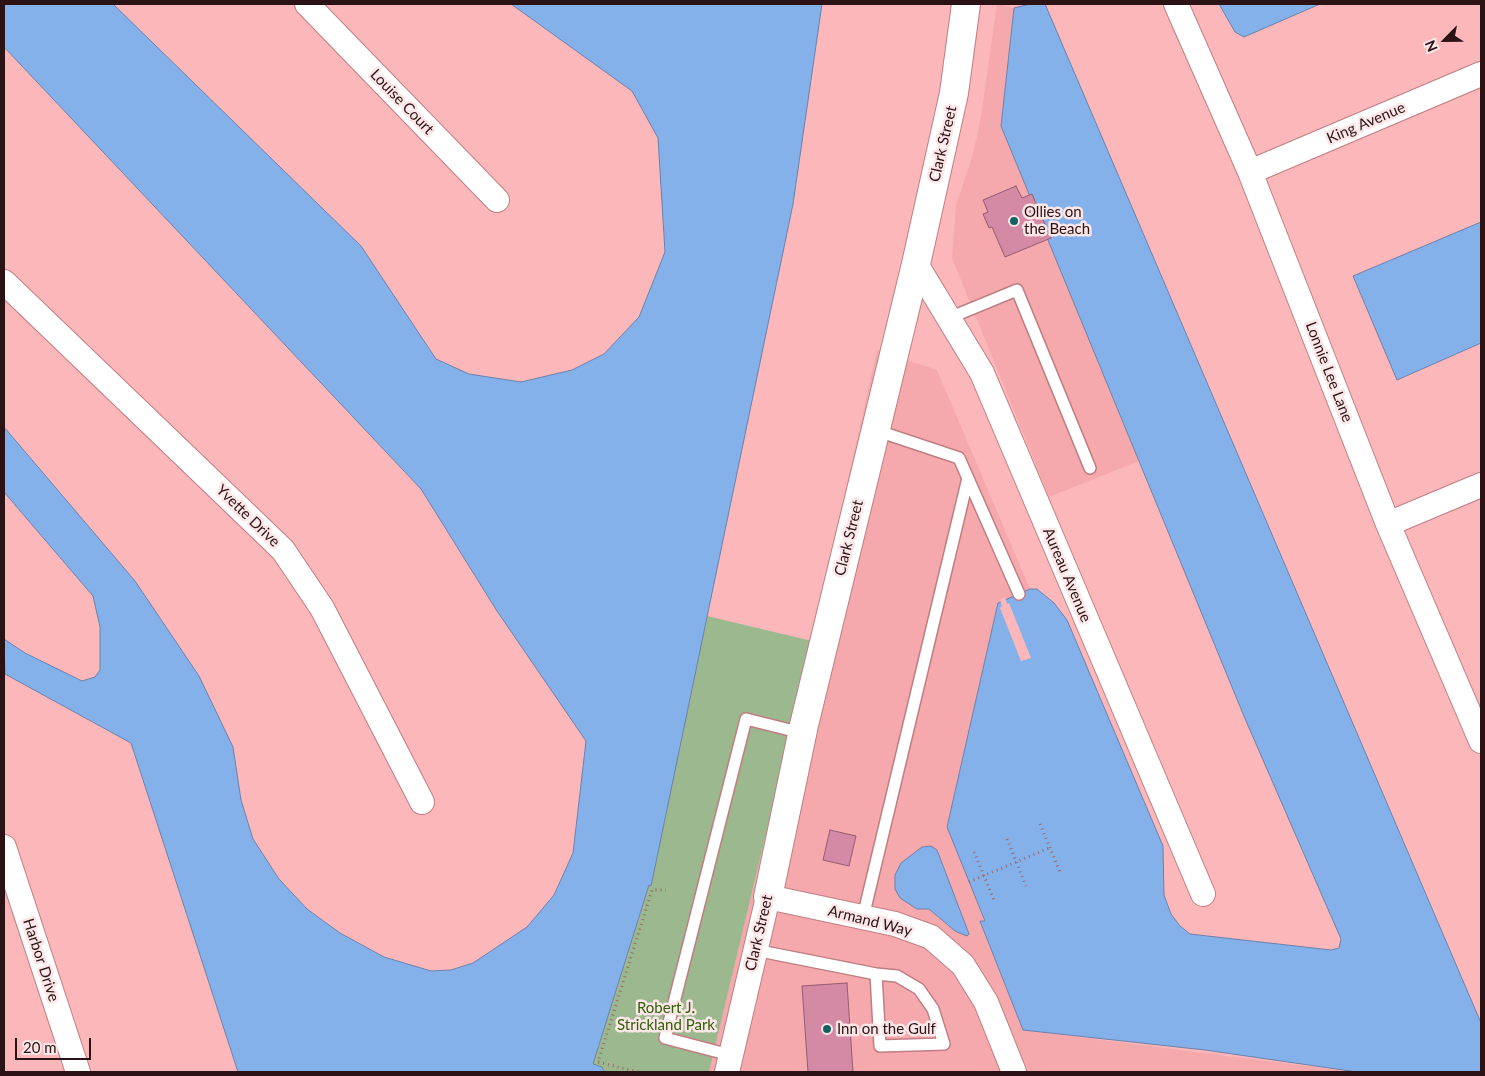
<!DOCTYPE html>
<html>
<head>
<meta charset="utf-8">
<style>
	body { margin:0 }
	#map { position:relative; width:1485px; height:1076px; overflow:hidden; background:#fcb7ba; font-family:Lato,sans-serif }
	canvas { display:block }
	.frame { position:absolute; inset:0; border:5px solid #2b1214; pointer-events:none }
	.north { position:absolute; left:1420px; top:15px; width:50px; height:50px; -webkit-text-stroke:4px #fce6e7; paint-order:stroke; rotate:247deg; font-size:14px; font-weight:700; line-height:20px; text-align:center; color:#2b1214 }
	.north::after { content:''; display:block; margin:auto; width:18px; height:22px; background:#2b1214; clip-path:polygon(50% 0,100% 100%,50% 72%,0 100%) }
	.scale { position:absolute; left:15px; top:1038px; width:76px; height:22px; box-sizing:border-box; border:2px solid #2b1214; border-top:0; padding-left:6px; font-size:15px; line-height:18px; white-space:nowrap; color:#2b1214; -webkit-text-stroke:4px #fce6e7; paint-order:stroke }
</style>
</head>
<body>
<div id="map">
<canvas width="1485" height="1076"></canvas>
<div class="frame"></div>
<div class="north">N</div>
<div class="scale">20 m</div>
</div>
<script>
const ctx = document.querySelector('canvas').getContext('2d');
ctx.lineJoin = 'round';
function paint(path, color) {
  ctx.fillStyle = color;
  ctx.fill(path, 'evenodd');
}
function poly(rows) {
  const path = new Path2D();
  for (const r of rows) {
    path.moveTo(r[0], r[1]);
    for (let i = 2; i < r.length; i += 2) path.lineTo(r[i], r[i + 1]);
  }
  return path;
}
function stroke(path, color, width, dash) {
  ctx.strokeStyle = color;
  ctx.lineWidth = width;
  ctx.lineCap = dash ? 'butt' : 'round';
  ctx.setLineDash(dash || []);
  ctx.stroke(path);
}
function write(font, color, halo, rows, align = 'center') {
  ctx.font = font + ' Lato,sans-serif';
  ctx.lineWidth = 5;
  ctx.setLineDash([]);
  ctx.textBaseline = 'middle';
  ctx.strokeStyle = halo;
  ctx.fillStyle = color;
  for (const [text, x, y, turn = 0] of rows) {
    ctx.save();
    ctx.translate(x, y);
    ctx.rotate((+turn || 0) * Math.PI / 180);
    ctx.textAlign = isNaN(turn) ? turn : align;
    if (halo) ctx.strokeText(text, 0, 0);
    ctx.fillText(text, 0, 0);
    ctx.restore();
  }
}
const built = poly([
	[997,4,1014,8,1001,126,1139,461,1049,497,952,258,956,205,973,154,981,117],
	[877,350,937,370,1030,589,998,603,947,827,985,922,981,921,1023,1030,1353,1072,709,1072,812,641]
]);
const green = poly([
	[707,616,812,641,709,1072,604,1072,602,1067,593,1064,649,885,651,885]
]);
const water = poly([
	[4,4,113,4,361,246,436,359,469,374,521,382,572,370,604,354,639,317,665,252,658,138,632,91,511,4,822,4,793,204,651,886,649,885,593,1064,602,1067,604,1072,238,1072,131,743,5,674,4,639,25,653,82,681,95,677,100,670,100,627,93,596,4,492,4,427,135,581,199,676,233,747,241,800,253,839,279,879,307,909,340,933,384,957,431,971,451,970,473,963,527,927,554,895,573,853,586,741,497,611,421,489,4,47,4,4],
	[1030,4,1045,4,1481,1023,1481,1072,1357,1072,1205,1050,1023,1030,980,921,985,921,947,827,998,603,1030,589,1037,589,1054,603,1067,620,1163,846,1164,895,1171,914,1180,926,1190,934,1331,950,1339,948,1341,939,1246,721,1001,126,1014,8,1030,4],
	[1219,4,1320,4,1244,37,1235,32,1219,4],
	[1481,222,1481,343,1397,380,1353,276,1481,222],
	[931,846,937,850,969,934,967,936,955,931,929,909,917,909,900,898,895,889,895,875,901,863,922,847,931,846]
]);
const pier = poly([
	[1005,597,1007,604,1009,603,1031,658,1021,661,1000,608,1002,606,1000,600]
]);
const building = poly([
	[1016,186,1022,198,1032,194,1051,238,1005,257,992,227,989,228,983,214,988,212,983,200,1016,186],
	[830,830,856,836,849,866,823,860,830,830],
	[847,983,853,1072,808,1072,802,986,847,983]
]);
const path = poly([
	[1040,824,1060,872],
	[1007,839,1026,886],
	[974,852,994,900],
	[969,882,1049,848],
	[638,1072,598,1062,652,890,666,890]
]);
const lane = poly([
	[949,318,1017,290,1090,468],
	[875,430,959,458,1019,594],
	[863,917,968,478],
	[755,950,876,974,897,976,919,989,933,1009,944,1044,880,1046,876,974],
	[730,1055,665,1038,746,719,802,733]
]);
const street = poly([
	[307,4,497,200],
	[1176,4,1250,172,1388,524,1481,741],
	[1250,172,1481,74],
	[916,264,982,373,1203,894],
	[4,282,283,550,322,608,422,802],
	[1388,524,1481,485],
	[4,847,78,1072],
	[727,1072,768,897,895,924,931,937,963,965,986,1002,1014,1072]
]);
const secondary = poly([
	[768,897,804,725,916,264,954,93,966,4]
]);
const markers = [
	[1014,221,5,"#136364"],
	[827,1029,5,"#136364"]
];
const streetNames = [
	["Louise Court",402,102,46],
	["King Avenue",1366,123,-23],
	["Clark Street",943,144,-77],
	["Lonnie Lee Lane",1329,372,69],
	["Yvette Drive",248,516,44],
	["Clark Street",849,538,-76],
	["Aureau Avenue",1067,575,67],
	["Armand Way",870,921,14],
	["Clark Street",759,933,-77],
	["Harbor Drive",41,960,72]
];
const poiNames = [
	["Ollies on",1024,212],
	["the Beach",1024,229],
	["Inn on the Gulf",837,1029]
];
const parkNames = [
	["Robert J.",666,1008],
	["Strickland Park",666,1025]
];
paint(built, '#f6a9ad');
paint(green, '#9cb88e');
paint(water, '#85b1eb');
stroke(water, '#6a81aa', 1);
paint(pier, '#fcb7ba');
paint(building, '#d489a5');
stroke(building, '#955c71', 1);
stroke(lane, '#bf7e82', 14);
stroke(street, '#bf7e82', 26);
stroke(secondary, '#bf7e82', 30);
stroke(path, '#98686b', 3, [1, 4]);
stroke(lane, '#fff', 11);
stroke(street, '#fff', 24);
stroke(secondary, '#fff', 28);
for (const [x, y, r, color] of markers) {
  const dot = new Path2D();
  dot.arc(x, y, r, 0, 2 * Math.PI);
  ctx.fillStyle = color;
  ctx.fill(dot);
  stroke(dot, '#fce6e7', 2);
}
write('15px', '#2b1214', '#fce6e7', streetNames);
write('15px', '#2b1214', '#fce6e7', poiNames, 'left');
write('15px', '#2f6106', '#fce6e7', parkNames);
</script>
</body>
</html>
